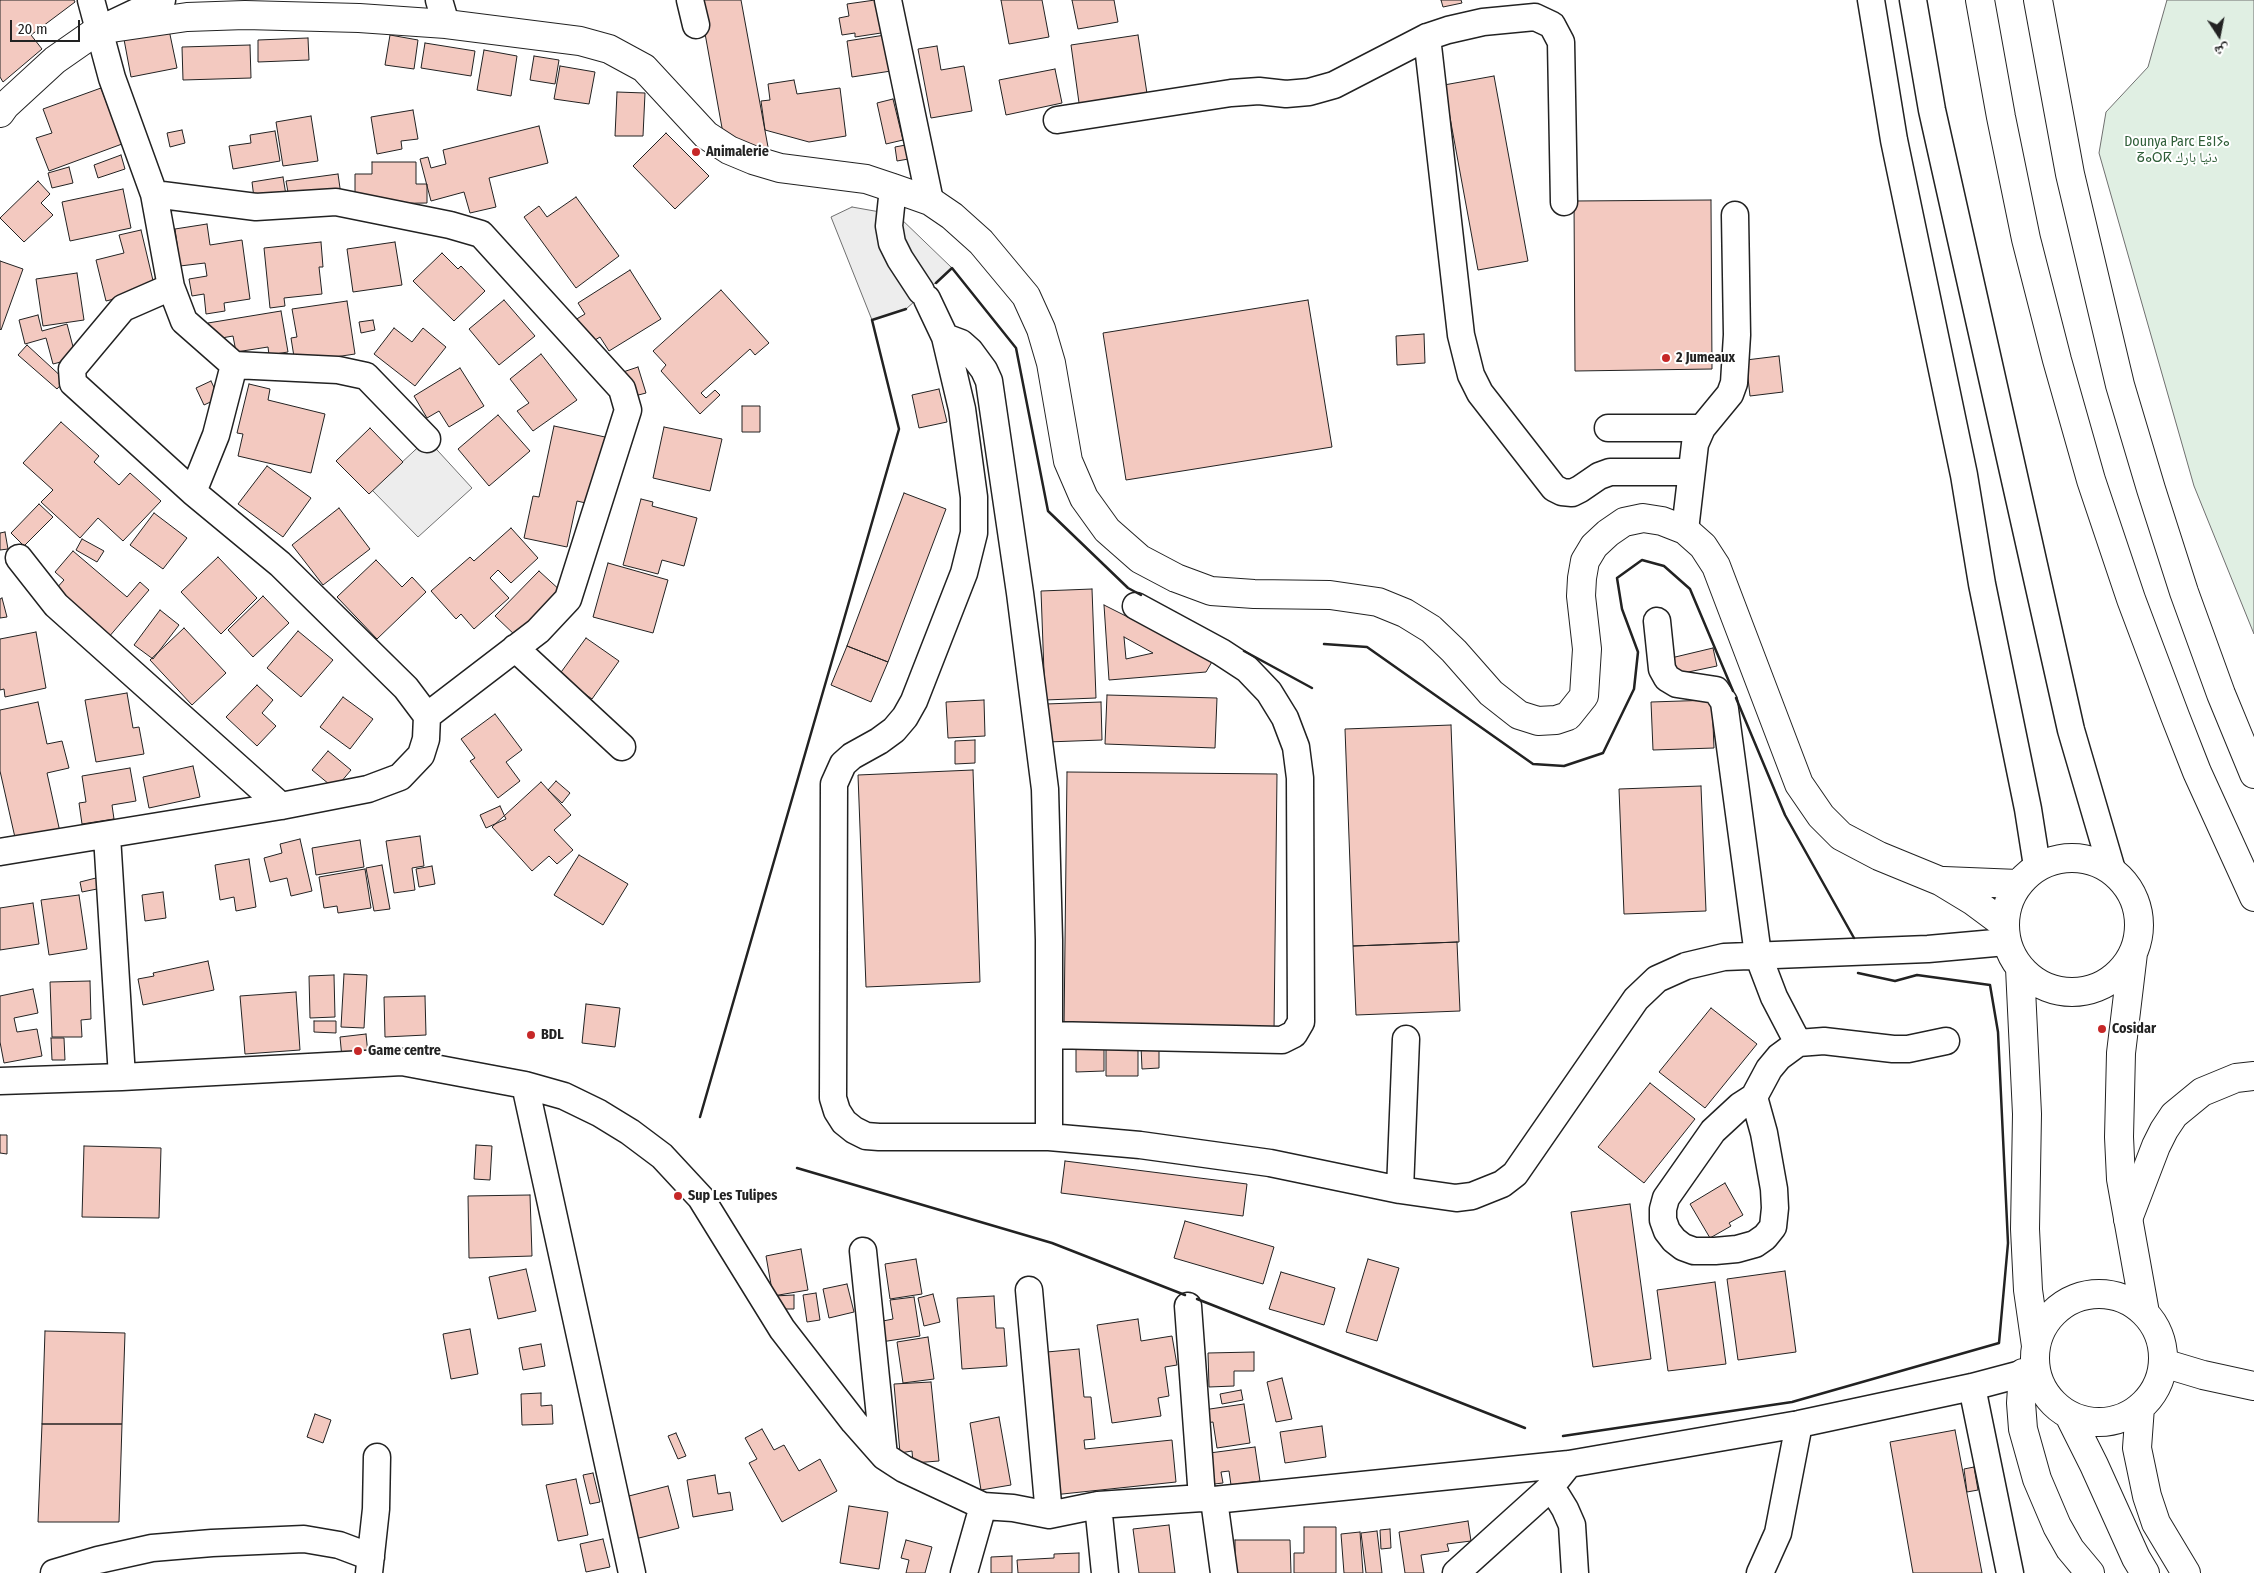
<!DOCTYPE html>
<html>
<head>
<meta charset="utf-8">
<style>
	body { margin:0 }
	#map { position:relative; width:2254px; height:1573px; overflow:hidden; background:#fff; font-family:"Fira Sans Condensed","Noto Naskh Arabic",sans-serif }
	canvas { display:block }
	.north { position:absolute; left:2194px; top:10px; width:50px; height:50px; -webkit-text-stroke:4px #fff; paint-order:stroke; rotate:169deg; font-size:14px; font-weight:700; line-height:20px; text-align:center; color:#222 }
	.north::after { content:''; display:block; margin:auto; width:18px; height:22px; background:#222; clip-path:polygon(50% 0,100% 100%,50% 72%,0 100%) }
	.scale { position:absolute; left:10px; top:20px; width:70px; height:22px; box-sizing:border-box; border:2px solid #222; border-top:0; padding-left:6px; font-size:15px; line-height:18px; white-space:nowrap; color:#222; -webkit-text-stroke:4px #fff; paint-order:stroke }
</style>
</head>
<body>
<div id="map">
<canvas width="2254" height="1573"></canvas>
<div class="north">ش</div>
<div class="scale">20 m</div>
</div>
<script>
const ctx = document.querySelector('canvas').getContext('2d');
ctx.lineJoin = 'round';
function paint(path, color) {
  ctx.fillStyle = color;
  ctx.fill(path, 'evenodd');
}
function poly(rows) {
  const path = new Path2D();
  for (const r of rows) {
    if (r.length === 3) {
      path.moveTo(r[0] + r[2], r[1]);
      path.arc(r[0], r[1], r[2], 0, 2 * Math.PI);
      continue;
    }
    path.moveTo(r[0], r[1]);
    for (let i = 2; i < r.length; i += 2) path.lineTo(r[i], r[i + 1]);
  }
  return path;
}
function stroke(path, color, width, dash) {
  ctx.strokeStyle = color;
  ctx.lineWidth = width;
  ctx.lineCap = dash ? 'butt' : 'round';
  ctx.setLineDash(dash || []);
  ctx.stroke(path);
}
function write(font, color, halo, rows, align = 'center') {
  ctx.font = font + ' "Fira Sans Condensed","Noto Naskh Arabic","Noto Sans Tifinagh",sans-serif';
  ctx.lineWidth = 4;
  ctx.setLineDash([]);
  ctx.textBaseline = 'middle';
  ctx.strokeStyle = halo;
  ctx.fillStyle = color;
  for (const [text, x, y, turn = 0] of rows) {
    ctx.save();
    ctx.translate(x, y);
    ctx.rotate((+turn || 0) * Math.PI / 180);
    ctx.textAlign = isNaN(turn) ? turn : align;
    if (halo) ctx.strokeText(text, 0, 0);
    ctx.fillText(text, 0, 0);
    ctx.restore();
  }
}
const green = poly([
	[2167,0,2254,0,2254,634,2194,486,2099,153,2106,112,2148,67,2167,0]
]);
const parking = poly([
	[852,207,897,215,952,268,906,309,872,320,831,217,852,207],
	[427,439,472,488,418,537,372,490,427,439]
]);
const building = poly([
	[0,0,74,0,75,2,31,35,42,49,3,82,0,77,0,0],
	[699,0,741,0,768,147,744,151,724,139,699,0],
	[875,0,881,33,855,37,855,33,842,35,839,18,849,16,847,4,875,0],
	[1001,0,1042,0,1049,37,1009,44,1001,0],
	[1072,0,1114,0,1118,22,1078,29,1072,0],
	[1441,0,1461,0,1462,3,1443,7,1441,0],
	[168,25,177,68,131,77,123,34,168,25],
	[390,35,418,40,414,69,385,65,390,35],
	[885,35,891,71,852,77,847,41,885,35],
	[1138,35,1148,100,1080,110,1071,45,1138,35],
	[308,38,309,60,258,62,258,40,308,38],
	[425,43,475,51,471,76,421,68,425,43],
	[250,45,251,78,183,80,182,47,250,45],
	[937,46,941,70,964,66,972,111,931,118,918,49,937,46],
	[484,50,517,56,511,96,477,90,484,50],
	[534,56,559,60,555,84,530,80,534,56],
	[560,66,595,72,589,104,554,99,560,66],
	[1055,69,1062,103,1006,115,999,80,1055,69],
	[1494,76,1528,261,1478,270,1444,85,1494,76],
	[794,80,797,94,840,88,846,136,809,142,765,130,761,101,770,100,768,84,794,80],
	[101,88,122,144,49,171,36,138,52,133,43,109,101,88],
	[617,92,645,93,643,136,615,136,617,92],
	[893,99,903,140,886,144,877,103,893,99],
	[413,110,418,139,401,141,402,149,377,154,371,117,413,110],
	[311,116,318,161,283,166,276,122,311,116],
	[539,126,548,163,489,178,496,207,470,213,464,192,431,201,420,159,428,157,431,168,446,164,443,150,539,126],
	[182,130,185,143,170,147,167,133,182,130],
	[275,131,280,161,233,169,229,146,251,143,250,135,275,131],
	[666,133,709,176,675,209,633,166,666,133],
	[911,144,914,158,897,161,895,147,911,144],
	[121,155,125,169,98,178,94,165,121,155],
	[372,162,416,162,416,184,427,184,427,203,355,204,355,174,372,174,372,162],
	[69,167,73,183,52,188,48,173,69,167],
	[338,174,341,195,290,203,286,181,338,174],
	[283,177,287,201,255,206,252,182,283,177],
	[38,181,50,194,41,203,53,215,24,242,0,218,38,181],
	[123,189,131,228,70,241,62,202,123,189],
	[576,197,619,256,576,288,524,217,539,206,547,217,576,197],
	[1711,200,1712,369,1575,371,1574,201,1711,200],
	[207,224,210,245,242,240,250,299,224,303,225,311,206,314,204,294,192,296,189,279,207,276,205,263,180,266,175,229,207,224],
	[141,230,155,289,106,301,96,260,124,253,119,235,141,230],
	[321,242,323,267,319,267,322,294,284,298,285,306,270,308,264,248,321,242],
	[395,242,402,285,353,292,347,249,395,242],
	[442,253,458,269,461,266,485,291,454,321,413,281,442,253],
	[0,261,23,269,1,330,0,329,0,261],
	[630,270,661,319,609,351,600,337,590,343,575,320,585,314,578,303,630,270],
	[77,273,84,320,43,326,36,279,77,273],
	[721,290,769,343,755,355,750,349,701,393,706,398,715,390,720,395,700,414,661,371,666,365,653,351,721,290],
	[504,300,535,336,499,365,469,329,504,300],
	[1308,300,1332,447,1126,480,1103,333,1308,300],
	[347,301,355,354,295,363,291,338,297,337,292,309,347,301],
	[281,311,288,352,269,355,268,347,236,352,233,336,210,340,208,323,281,311],
	[38,315,42,331,67,324,76,358,53,364,46,338,25,344,19,320,38,315],
	[373,320,375,330,361,333,359,322,373,320],
	[394,328,412,342,423,328,446,347,415,386,374,354,394,328],
	[1424,334,1425,363,1397,365,1396,336,1424,334],
	[27,345,65,380,57,389,18,355,27,345],
	[541,354,577,400,533,431,517,411,529,403,510,379,541,354],
	[1779,356,1783,392,1750,396,1746,360,1779,356],
	[638,367,646,393,627,398,620,373,638,367],
	[460,368,484,406,449,427,439,411,427,418,414,396,460,368],
	[211,381,219,398,204,405,196,388,211,381],
	[249,384,270,389,268,400,325,414,311,473,238,456,243,434,237,433,249,384],
	[939,389,947,422,919,428,912,395,939,389],
	[742,406,760,406,760,432,742,432,742,406],
	[498,415,530,451,489,486,458,449,498,415],
	[61,422,99,456,94,462,119,485,130,473,161,501,123,541,98,518,80,538,41,502,53,490,23,463,61,422],
	[554,426,605,437,590,504,577,501,567,547,524,538,533,496,539,497,554,426],
	[664,427,722,439,710,491,653,478,664,427],
	[370,428,403,462,369,494,336,461,370,428],
	[267,466,311,498,283,537,238,504,267,466],
	[904,493,946,509,888,662,847,646,904,493],
	[641,499,653,502,652,506,697,518,684,566,662,560,658,574,623,565,641,499],
	[39,504,53,517,24,546,11,533,39,504],
	[339,508,370,549,323,585,292,545,339,508],
	[154,513,187,538,163,569,130,545,154,513],
	[511,528,538,558,511,583,498,570,490,578,509,598,474,629,461,614,456,619,431,591,470,557,474,561,511,528],
	[5,532,8,549,0,550,0,533,5,532],
	[82,539,104,551,97,562,76,550,82,539],
	[73,551,127,597,140,582,149,590,108,638,54,591,64,580,55,572,73,551],
	[218,557,257,598,221,634,181,592,218,557],
	[376,560,402,587,412,577,426,592,377,639,337,597,376,560],
	[608,563,668,580,653,633,593,617,608,563],
	[539,571,562,592,518,638,495,616,539,571],
	[1092,589,1096,698,1045,700,1041,591,1092,589],
	[263,596,289,623,253,657,228,630,263,596],
	[2,598,7,617,0,618,0,599,2,598],
	[1104,605,1213,660,1206,672,1109,680,1104,605],
	[1124,637,1153,653,1126,659,1124,637],
	[160,610,179,625,153,659,134,645,160,610],
	[184,628,226,673,192,705,150,660,184,628],
	[298,631,333,660,301,697,267,668,298,631],
	[36,632,46,688,5,697,4,689,0,690,0,639,36,632],
	[586,638,619,661,592,699,559,675,586,638],
	[847,646,888,662,871,702,831,685,847,646],
	[1713,648,1717,666,1674,675,1671,658,1713,648],
	[257,685,273,700,262,713,276,726,257,746,226,717,257,685],
	[127,693,133,728,139,727,144,754,96,762,85,700,127,693],
	[1107,695,1217,698,1215,748,1105,744,1107,695],
	[343,697,373,719,350,749,320,727,343,697],
	[984,700,985,736,948,738,946,702,984,700],
	[1712,700,1714,748,1653,750,1651,702,1712,700],
	[38,702,47,744,62,741,69,768,47,773,60,832,16,842,0,771,0,710,38,702],
	[1101,702,1102,740,1047,742,1046,704,1101,702],
	[495,714,522,750,506,762,520,781,498,798,470,761,475,758,461,739,495,714],
	[1451,725,1459,942,1353,946,1345,729,1451,725],
	[975,740,975,763,955,764,955,741,975,740],
	[328,751,351,770,335,789,312,770,328,751],
	[193,766,200,797,149,808,143,777,193,766],
	[130,768,136,801,112,805,114,819,82,824,79,803,86,802,82,776,130,768],
	[973,770,980,982,866,987,858,775,973,770],
	[1067,772,1277,774,1274,1031,1064,1028,1067,772],
	[556,781,570,793,562,803,548,790,556,781],
	[541,782,571,815,554,830,573,850,557,864,549,856,532,871,492,827,541,782],
	[1701,786,1706,911,1624,914,1619,789,1701,786],
	[500,806,506,819,486,828,480,815,500,806],
	[420,836,424,866,412,868,415,890,394,893,386,841,420,836],
	[300,839,312,891,291,896,287,878,270,882,264,858,282,853,280,844,300,839],
	[360,840,364,867,316,875,312,848,360,840],
	[579,855,628,884,603,925,554,895,579,855],
	[249,859,256,907,236,911,234,897,220,900,215,865,249,859],
	[382,865,390,909,374,911,366,868,382,865],
	[432,866,435,884,419,887,416,869,432,866],
	[365,869,371,908,338,913,337,906,324,908,319,877,365,869],
	[100,877,102,888,82,892,80,882,100,877],
	[163,892,166,918,145,921,142,895,163,892],
	[79,895,87,949,49,955,41,900,79,895],
	[33,903,39,944,0,950,0,908,33,903],
	[1457,942,1460,1011,1356,1015,1353,946,1457,942],
	[208,961,214,990,143,1005,138,979,154,976,153,973,208,961],
	[344,974,367,975,364,1028,341,1027,344,974],
	[334,975,335,1017,310,1018,309,976,334,975],
	[90,981,91,1019,81,1020,82,1037,52,1037,50,982,90,981],
	[33,989,38,1013,14,1018,17,1032,37,1029,42,1056,4,1063,0,1042,0,996,33,989],
	[296,992,300,1050,245,1054,240,996,296,992],
	[425,996,426,1035,385,1037,384,997,425,996],
	[586,1004,620,1008,615,1047,582,1043,586,1004],
	[1711,1008,1757,1044,1705,1108,1659,1072,1711,1008],
	[314,1021,336,1021,336,1033,314,1032,314,1021],
	[366,1034,368,1054,342,1058,340,1037,366,1034],
	[51,1038,64,1038,65,1060,52,1060,51,1038],
	[1138,1038,1138,1076,1106,1076,1106,1039,1138,1038],
	[1141,1046,1159,1046,1159,1068,1142,1069,1141,1046],
	[1076,1047,1104,1047,1104,1071,1076,1072,1076,1047],
	[1650,1083,1695,1119,1644,1183,1598,1147,1650,1083],
	[0,1135,7,1135,7,1154,0,1153,0,1135],
	[476,1145,492,1146,490,1180,474,1179,476,1145],
	[84,1146,161,1148,159,1218,82,1217,84,1146],
	[1065,1161,1247,1184,1243,1216,1061,1193,1065,1161],
	[1725,1183,1743,1215,1729,1223,1731,1226,1710,1238,1690,1204,1725,1183],
	[530,1195,532,1256,469,1258,468,1196,530,1195],
	[1630,1204,1651,1359,1593,1367,1571,1212,1630,1204],
	[1185,1221,1274,1247,1263,1284,1174,1258,1185,1221],
	[801,1249,808,1290,773,1296,766,1256,801,1249],
	[916,1259,922,1294,890,1299,885,1264,916,1259],
	[1368,1259,1399,1268,1377,1341,1346,1332,1368,1259],
	[526,1269,536,1311,498,1319,489,1277,526,1269],
	[1785,1271,1796,1352,1738,1360,1727,1279,1785,1271],
	[1281,1272,1335,1288,1324,1325,1269,1309,1281,1272],
	[1715,1282,1726,1364,1668,1371,1657,1290,1715,1282],
	[847,1284,854,1312,829,1318,823,1289,847,1284],
	[816,1293,820,1320,807,1322,803,1295,816,1293],
	[933,1294,940,1322,924,1326,918,1298,933,1294],
	[794,1295,794,1309,774,1309,774,1296,794,1295],
	[994,1296,996,1328,1004,1328,1007,1366,962,1369,957,1298,994,1296],
	[914,1297,920,1336,881,1342,878,1322,893,1319,890,1300,914,1297],
	[1138,1319,1141,1341,1172,1336,1177,1365,1165,1367,1169,1396,1158,1398,1161,1416,1112,1423,1097,1325,1138,1319],
	[470,1329,478,1374,451,1379,443,1334,470,1329],
	[45,1331,125,1333,122,1424,42,1424,45,1331],
	[928,1337,934,1379,903,1383,897,1342,928,1337],
	[541,1344,545,1366,523,1370,519,1348,541,1344],
	[1079,1349,1084,1397,1091,1397,1095,1439,1084,1440,1085,1449,1172,1440,1176,1482,1053,1495,1045,1419,1054,1418,1047,1352,1079,1349],
	[1254,1352,1254,1371,1234,1371,1234,1386,1209,1387,1208,1353,1254,1352],
	[1282,1378,1292,1419,1276,1422,1267,1382,1282,1378],
	[931,1382,939,1461,913,1463,912,1451,900,1453,894,1384,931,1382],
	[1241,1390,1243,1400,1222,1404,1220,1394,1241,1390],
	[541,1393,541,1406,552,1405,553,1424,522,1425,521,1394,541,1393],
	[1244,1404,1250,1443,1217,1448,1213,1422,1205,1423,1203,1410,1244,1404],
	[315,1414,331,1420,323,1443,307,1437,315,1414],
	[999,1417,1011,1485,981,1490,970,1423,999,1417],
	[42,1424,122,1424,119,1522,38,1522,42,1424],
	[1322,1426,1326,1457,1285,1463,1280,1432,1322,1426],
	[762,1429,774,1450,784,1445,799,1471,820,1459,837,1491,782,1522,749,1463,757,1459,745,1438,762,1429],
	[1955,1430,1982,1573,1913,1573,1890,1442,1955,1430],
	[676,1433,686,1456,678,1459,668,1436,676,1433],
	[1255,1447,1260,1481,1231,1485,1229,1471,1221,1472,1223,1483,1206,1485,1202,1454,1255,1447],
	[1974,1467,1978,1490,1967,1492,1964,1469,1974,1467],
	[593,1473,600,1502,590,1504,583,1475,593,1473],
	[715,1475,718,1494,730,1492,733,1510,693,1517,687,1480,715,1475],
	[576,1479,588,1535,558,1541,546,1485,576,1479],
	[668,1486,679,1528,635,1539,625,1497,668,1486],
	[849,1506,888,1512,879,1569,840,1563,849,1506],
	[1468,1521,1471,1541,1447,1544,1449,1551,1421,1555,1424,1573,1405,1573,1399,1532,1468,1521],
	[1169,1525,1175,1573,1139,1573,1133,1529,1169,1525],
	[1304,1527,1336,1527,1336,1573,1294,1573,1294,1553,1304,1553,1304,1527],
	[1390,1529,1391,1548,1381,1549,1380,1530,1390,1529],
	[1377,1531,1382,1573,1366,1573,1361,1533,1377,1531],
	[1360,1532,1363,1573,1344,1573,1341,1534,1360,1532],
	[603,1539,610,1567,586,1572,580,1544,603,1539],
	[906,1540,932,1547,925,1573,906,1573,909,1560,901,1558,906,1540],
	[1235,1540,1290,1540,1291,1573,1235,1573,1235,1540],
	[1079,1553,1079,1573,1018,1573,1017,1560,1054,1558,1054,1554,1079,1553],
	[1012,1556,1012,1573,991,1573,991,1557,1012,1556]
]);
const minor = poly([
	[91,0,112,78,154,194,171,287,184,321,234,365,338,370,366,376,427,439],
	[439,0,446,24],
	[690,0,696,25],
	[888,0,930,201],
	[1871,0,1894,140,1964,475,1982,584,2028,809,2037,866],
	[1913,0,1932,110,2071,730,2112,870],
	[109,25,162,0],
	[1427,37,1461,335,1471,375,1480,393,1554,488,1562,492,1572,493,1580,489,1599,476,1610,472,1691,472],
	[1057,120,1231,93,1259,91,1286,94,1309,92,1334,85,1427,37,1448,30,1483,22,1535,17,1552,25,1561,42,1564,202],
	[893,188,889,226,892,243,900,259,921,291],
	[154,194,256,207,336,202,450,225,481,234,622,389,628,410,568,599,538,631,427,716],
	[927,299,945,337,962,409,974,497,974,533,964,573,914,701,905,717,894,730,879,741,852,756,843,764,834,784,833,1098,837,1111,844,1122,854,1130,866,1136,879,1137,1049,1137,1140,1145,1270,1163,1400,1190,1456,1198,1472,1196,1502,1184,1515,1174,1636,999,1657,979,1686,966,1724,957,1928,949,2006,942],
	[945,337,961,343,970,351,984,370,989,381,1020,593,1045,789,1049,940,1049,1137],
	[1608,428,1702,428],
	[193,492,216,435,234,365],
	[1685,530,1695,444,1702,428,1730,394,1734,383,1737,335,1735,215],
	[19,558,56,605,281,806],
	[1657,621,1662,669,1667,678,1677,684,1716,690,1724,702,1758,955,1774,997,1798,1043],
	[515,648,622,747],
	[107,836,122,1077],
	[0,852,281,806,368,789,400,777,421,755,426,739,427,716,406,688,280,564,193,492,73,383,72,369,123,308,171,287],
	[1049,1035,1282,1040,1294,1034,1301,1022,1300,778,1296,747,1285,718,1269,692,1247,669,1221,652,1136,606],
	[0,1081,122,1077,402,1062,525,1085,564,1096,599,1113,630,1132,662,1156,701,1198,782,1329,854,1422,884,1456,904,1469,983,1506,1013,1508,1049,1515,1098,1505,1202,1498,1214,1500,1569,1464,1799,1424,1972,1387,2036,1370],
	[525,1085,632,1573],
	[1754,1097,1764,1133,1774,1189,1775,1208,1773,1227,1765,1237,1755,1244,1737,1249,1715,1251,1694,1251,1683,1247,1674,1240,1667,1231,1663,1220,1663,1209,1666,1198,1713,1131,1740,1106,1754,1097],
	[1754,1097,1769,1069,1779,1057,1798,1043,1824,1041,1893,1049,1908,1049,1946,1041],
	[1400,1190,1406,1039],
	[863,1251,884,1456],
	[1029,1290,1049,1515],
	[1188,1306,1202,1498],
	[1972,1387,2010,1573],
	[1549,1489,1557,1496,1565,1509,1572,1525,1575,1573],
	[1214,1500,1224,1573],
	[1098,1505,1105,1573],
	[54,1573,98,1560,152,1548,212,1543,304,1539,339,1545,371,1557],
	[369,1573,376,1509,377,1457],
	[964,1573,983,1506],
	[1456,1573,1549,1489,1569,1464],
	[1760,1573,1778,1533,1799,1424]
]);
const major = poly([
	[0,113,5,106,55,60,98,30,187,17,245,15,359,18,446,24,580,41,609,49,644,68,706,135,729,150,753,160,780,168,866,179,893,188,930,201,952,216,981,242,1026,296,1041,329,1051,363,1068,461,1084,498,1107,530,1140,559,1176,578,1211,591,1254,594,1330,595,1378,602,1405,613,1431,629,1454,651,1491,693,1519,715,1538,721,1556,720,1568,716,1584,696,1587,649,1581,596,1582,578,1585,561,1594,546,1608,533,1624,522,1643,518,1662,521,1685,530,1703,546,1716,566,1799,784,1821,816,1841,836,1879,856,1940,881,1973,901,2004,924],
	[2072,925,67],
	[1944,881,2018,884],
	[2133,953,2121,1053,2119,1137,2121,1179,2145,1313],
	[2020,968,2027,1114,2025,1229,2028,1290,2036,1346],
	[2099,1358,64],
	[2023,1373,2021,1403,2023,1429,2037,1479,2057,1526,2070,1549,2090,1573],
	[2140,1407,2137,1448,2147,1496,2156,1523,2186,1573],
	[2069,1415,2094,1465,2136,1558,2145,1573]
]);
const highway = poly([
	[1980,0,2001,117,2026,239,2057,360,2091,480,2131,599,2175,716,2197,772,2254,897],
	[2038,0,2070,174,2120,385,2151,489,2184,592,2221,694,2254,774],
	[2128,1219,2156,1146,2164,1130,2174,1115,2202,1092,2236,1078,2254,1076],
	[2163,1363,2203,1375,2254,1386]
]);
const wall = poly([
	[936,283,952,268,1016,348,1048,511,1128,588,1141,595],
	[1324,644,1367,647,1533,764,1564,766,1603,753,1634,689,1638,652,1622,609,1617,578,1642,560,1664,566,1690,589,1733,691],
	[1244,651,1312,688],
	[1736,698,1785,815,1854,938],
	[700,1117,899,429,872,320,906,309],
	[797,1168,1052,1243,1185,1295],
	[1197,1299,1525,1428],
	[1563,1436,1792,1402,1999,1343,2008,1243,1998,1032,1990,985,1917,975,1895,981,1858,973]
]);
const markers = [
	[696,152,5,"#c62828"],
	[1666,358,5,"#c62828"],
	[2102,1029,5,"#c62828"],
	[531,1035,5,"#c62828"],
	[358,1051,5,"#c62828"],
	[678,1196,5,"#c62828"]
];
const parkNames = [
	["Dounya Parc ⴹⵓⵏⵢⴰ",2177,142],
	["ⵒⴰⵔⴽ دنيا بارك",2177,158]
];
const poiNames = [
	["Animalerie",706,152],
	["2 Jumeaux",1676,358],
	["Cosidar",2112,1029],
	["BDL",541,1035],
	["Game centre",368,1051],
	["Sup Les Tulipes",688,1196]
];
paint(green, '#e0efe3');
stroke(green, '#6f6f6f', 1);
paint(parking, '#ededed');
stroke(parking, '#6f6f6f', 1);
paint(building, '#f3c9c0');
stroke(building, '#222', 1);
stroke(minor, '#222', 29);
stroke(major, '#222', 30);
stroke(highway, '#222', 30);
stroke(minor, '#fff', 26);
stroke(major, '#fff', 28);
stroke(highway, '#fff', 28);
stroke(wall, '#222', 2.5);
for (const [x, y, r, color] of markers) {
  const dot = new Path2D();
  dot.arc(x, y, r, 0, 2 * Math.PI);
  ctx.fillStyle = color;
  ctx.fill(dot);
  stroke(dot, '#fff', 2);
}
write('14px', '#2f5e38', '#fff', parkNames);
write('bold 14px', '#222', '#fff', poiNames, 'left');
</script>
</body>
</html>
